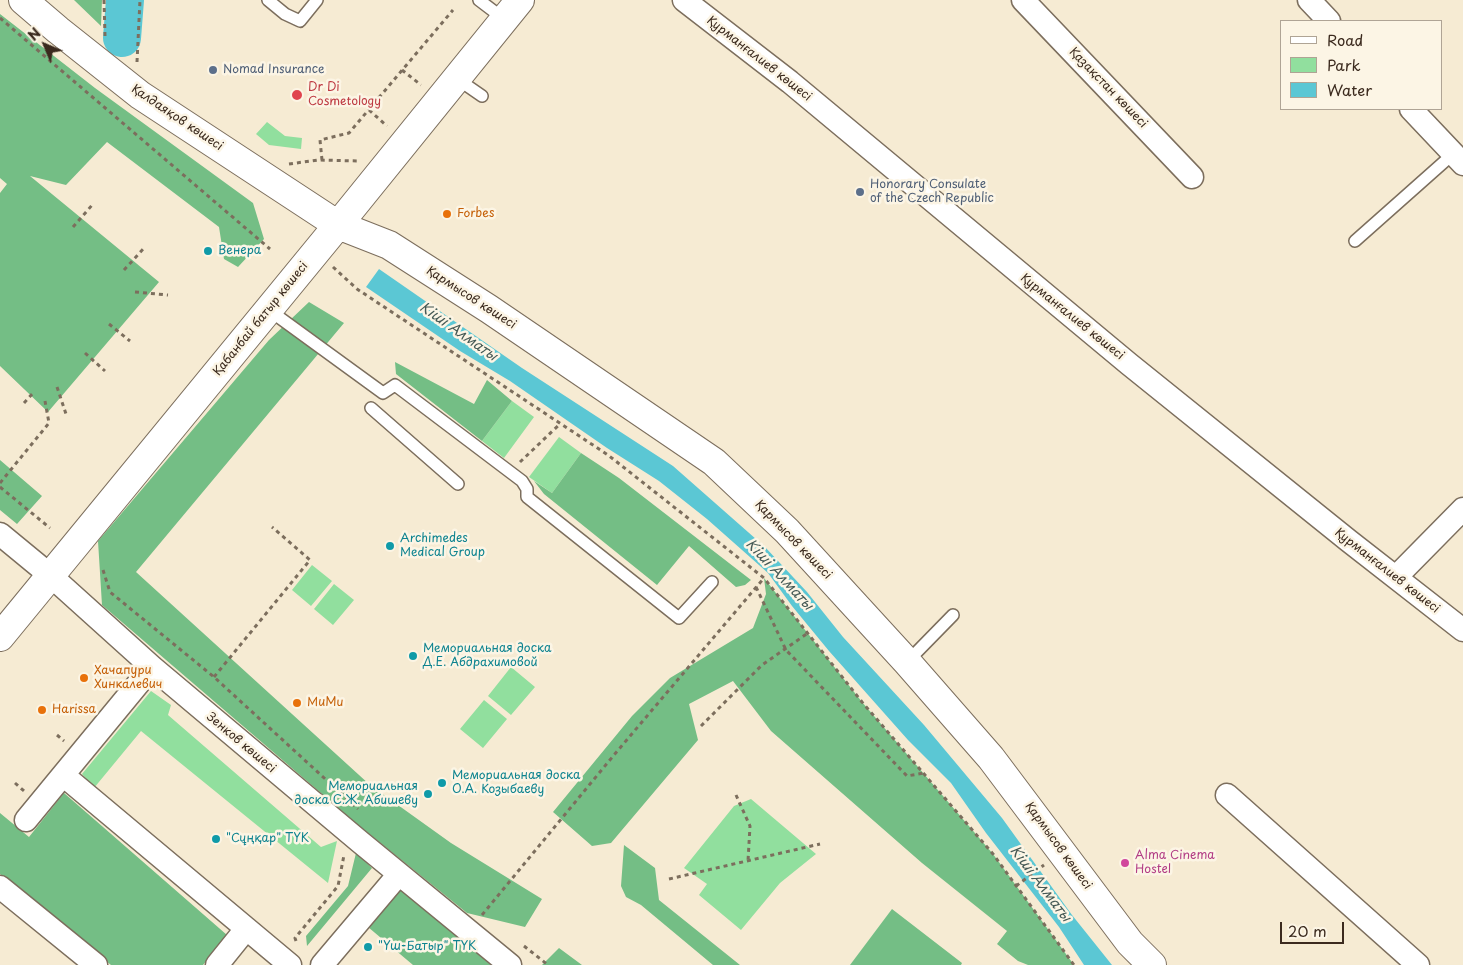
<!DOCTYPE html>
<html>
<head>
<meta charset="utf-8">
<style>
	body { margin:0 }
	#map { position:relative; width:1463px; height:965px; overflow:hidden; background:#f6ebd3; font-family:"Playpen Sans",sans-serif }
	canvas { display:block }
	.legend { position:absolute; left:1280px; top:20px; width:162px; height:90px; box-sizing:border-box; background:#fcf5e5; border:1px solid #afa495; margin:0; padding:6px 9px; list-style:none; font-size:15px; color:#3b2a1e }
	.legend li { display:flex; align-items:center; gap:10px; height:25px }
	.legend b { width:25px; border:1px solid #afa495 }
	.north { position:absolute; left:20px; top:20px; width:50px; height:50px; -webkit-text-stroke:4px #fcf5e5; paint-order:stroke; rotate:315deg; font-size:14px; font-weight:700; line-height:20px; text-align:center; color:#3b2a1e }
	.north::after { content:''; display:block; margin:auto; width:18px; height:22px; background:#3b2a1e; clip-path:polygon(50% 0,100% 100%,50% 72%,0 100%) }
	.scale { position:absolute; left:1280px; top:922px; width:64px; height:22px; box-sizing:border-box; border:2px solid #3b2a1e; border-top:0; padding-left:6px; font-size:15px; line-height:18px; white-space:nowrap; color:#3b2a1e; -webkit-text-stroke:4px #fcf5e5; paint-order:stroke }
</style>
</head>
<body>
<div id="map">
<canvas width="1463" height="965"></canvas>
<ul class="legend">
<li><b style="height:6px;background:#fff"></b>Road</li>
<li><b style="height:14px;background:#91df9e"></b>Park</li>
<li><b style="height:14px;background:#5bc7d4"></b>Water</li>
</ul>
<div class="north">N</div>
<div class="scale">20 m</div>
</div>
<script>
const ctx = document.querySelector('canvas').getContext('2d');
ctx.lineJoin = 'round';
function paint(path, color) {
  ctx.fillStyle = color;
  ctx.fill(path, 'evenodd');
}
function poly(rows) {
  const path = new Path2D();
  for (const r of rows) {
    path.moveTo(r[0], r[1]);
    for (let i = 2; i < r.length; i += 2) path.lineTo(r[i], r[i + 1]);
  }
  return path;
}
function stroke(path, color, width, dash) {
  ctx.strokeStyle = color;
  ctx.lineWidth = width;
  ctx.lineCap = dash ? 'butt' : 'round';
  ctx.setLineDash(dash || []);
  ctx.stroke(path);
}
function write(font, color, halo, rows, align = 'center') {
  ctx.font = font + ' "Playpen Sans",sans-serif';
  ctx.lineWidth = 5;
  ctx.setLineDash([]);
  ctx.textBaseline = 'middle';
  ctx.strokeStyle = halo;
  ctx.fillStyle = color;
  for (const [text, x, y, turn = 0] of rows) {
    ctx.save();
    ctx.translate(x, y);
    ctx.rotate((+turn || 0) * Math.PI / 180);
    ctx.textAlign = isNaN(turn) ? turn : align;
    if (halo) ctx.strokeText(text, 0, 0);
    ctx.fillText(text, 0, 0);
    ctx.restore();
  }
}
const green = poly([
	[267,122,285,136,302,138,301,149,269,145,256,134],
	[512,401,534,417,504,458,482,441],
	[559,437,581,453,552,493,529,477],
	[312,565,332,581,311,606,292,590],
	[334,584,354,600,333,625,314,609],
	[511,667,535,687,511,715,488,696],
	[151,691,171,705,168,715,321,847,337,841,328,883,141,731,94,788,82,774],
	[484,700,507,719,483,748,460,729],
	[751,799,816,854,780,883,741,930,699,895,707,884,684,868,734,806]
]);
const forest = poly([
	[74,0,102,0,101,26],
	[0,14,95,88,253,203,264,239,238,267,224,259,219,227,107,142,66,185,30,176,159,282,48,412,0,366,0,193,7,184,0,178],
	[309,302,344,323,136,572,370,785,451,843,542,899,525,927,467,913,357,824,102,605,98,541,269,340],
	[395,362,474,404,487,380,512,401,482,441,396,374],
	[581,453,619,478,751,580,745,585,736,587,689,546,657,585,544,494,534,481,552,493],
	[0,460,42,496,17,524,0,510],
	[764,578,862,702,993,854,1074,965,1028,965,1018,961,997,944,1007,931,922,863,771,731,733,681,689,704,698,740,611,843,592,846,553,812,632,716,670,678,753,628,766,594],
	[64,793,227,935,203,965,111,965,0,874,0,813,29,837],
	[624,845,655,868,659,900,740,965,713,965,641,905,626,897,621,886],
	[356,853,372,868,307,946,306,936,348,886],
	[399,887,491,965,413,965,368,927],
	[892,909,962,963,961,965,850,965],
	[559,948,582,965,542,965]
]);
const water = poly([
	[379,269,522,368,673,466,765,547,807,592,843,637,924,725,1002,818,1072,915,1112,965,1084,965,1059,927,986,833,951,783,908,740,829,651,792,606,768,573,707,519,659,481,607,448,510,381,460,351,366,287]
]);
const river = poly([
	[122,38,125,0]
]);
const path = poly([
	[104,0,105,36],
	[0,18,270,249],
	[137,62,140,0],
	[402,70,421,85],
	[369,110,387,126],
	[322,160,320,140,349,133,453,10],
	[289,164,318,160,360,161],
	[73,227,93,204],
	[333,267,357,289,608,455,764,578,862,702,993,854,1074,965],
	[124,270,145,247],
	[135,292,168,295],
	[109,324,130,341],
	[85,353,105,371],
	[57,387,67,417],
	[24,403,34,392],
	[520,462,560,424],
	[0,483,49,423,45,401],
	[0,487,50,528],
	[103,570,110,592,214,677,358,809],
	[756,587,786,650,907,776,924,773],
	[214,677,310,560,272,527],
	[701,726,762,665,808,633],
	[57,735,64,741],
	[15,783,24,791],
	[736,795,750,826,748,861],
	[669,879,820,844],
	[1016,886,1044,865],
	[482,915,614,755,764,578],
	[296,941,295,938,338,886,344,855],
	[524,946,548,965]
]);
const lane = poly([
	[268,0,285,14,300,21,317,0],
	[479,0,504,19],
	[456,78,482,96],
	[1355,241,1453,154],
	[269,310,383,393,395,385,522,481,527,489,527,497,679,618,712,582],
	[371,408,458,484],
	[907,662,953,615]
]);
const street = poly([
	[684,0,790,82,1129,364,1349,541,1463,630],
	[1023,0,1192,177],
	[1309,0,1329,21],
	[1411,109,1463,164],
	[0,534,51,576,152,667,359,841,510,965],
	[1396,577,1463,509],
	[63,775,152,667],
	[1227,795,1418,965],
	[26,820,63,775,290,965],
	[0,887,96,965],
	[217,965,246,929],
	[322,965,399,874]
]);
const secondary = poly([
	[23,0,58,30,140,95,338,225,389,245,489,309,714,462,787,531,907,662,991,758,1130,943,1152,965],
	[0,637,338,225,520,0]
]);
const markers = [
	[213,70,5,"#5c6f8a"],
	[297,95,6,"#e0444e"],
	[860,192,5,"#5c6f8a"],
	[447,214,5,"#e8710a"],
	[208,251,5,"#0f9aa8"],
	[390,546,5,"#0f9aa8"],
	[413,656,5,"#0f9aa8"],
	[84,678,5,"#e8710a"],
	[297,703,5,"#e8710a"],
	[42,710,5,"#e8710a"],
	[442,783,5,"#0f9aa8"],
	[428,794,5,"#0f9aa8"],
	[216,839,5,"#0f9aa8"],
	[1125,863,5,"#d1479c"],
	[368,947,5,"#0f9aa8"]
];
const streetNames = [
	["Қурманғалиев көшесі",759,59,38],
	["Қазақстан көшесі",1108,88,46],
	["Қалдаяқов көшесі",177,118,34],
	["Қармысов көшесі",471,298,33],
	["Қурманғалиев көшесі",1072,317,39],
	["Қабанбай батыр көшесі",261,319,-51],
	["Қармысов көшесі",793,540,46],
	["Қурманғалиев көшесі",1387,571,38],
	["Зенков көшесі",241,743,40],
	["Қармысов көшесі",1058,846,54]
];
const serviceNames = [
	["Nomad Insurance",223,70],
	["Honorary Consulate",870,185],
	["of the Czech Republic",870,199]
];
const healthNames = [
	["Dr Di",308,88],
	["Cosmetology",308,102]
];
const foodNames = [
	["Forbes",457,214],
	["Хачапури",94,671],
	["Хинкалевич",94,685],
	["МиМи",307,703],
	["Harissa",52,710]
];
const cultureNames = [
	["Венера",218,251],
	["Archimedes",400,539],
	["Medical Group",400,553],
	["Мемориальная доска",423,649],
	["Д.Е. Абдрахимовой",423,663],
	["Мемориальная доска",452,776],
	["О.А. Козыбаеву",452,790],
	["Мемориальная",418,787,"right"],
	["доска С.Ж. Абишеву",418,801,"right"],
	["\"Сұңқар\" ТҮК",226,839],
	["\"Үш-Батыр\" ТҮК",378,947]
];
const hotelNames = [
	["Alma Cinema",1135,856],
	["Hostel",1135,870]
];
const waterNames = [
	["Кіші Алматы",458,332,35],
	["Кіші Алматы",779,575,47],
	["Кіші Алматы",1040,884,53]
];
paint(green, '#91df9e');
paint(forest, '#74be85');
paint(water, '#5bc7d4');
stroke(river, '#5bc7d4', 38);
stroke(lane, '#7c6e5d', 14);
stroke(street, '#7c6e5d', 25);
stroke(secondary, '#7c6e5d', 30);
stroke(path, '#7c6e5d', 3, [4, 4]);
stroke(lane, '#fff', 11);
stroke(street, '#fff', 22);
stroke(secondary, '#fff', 28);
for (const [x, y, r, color] of markers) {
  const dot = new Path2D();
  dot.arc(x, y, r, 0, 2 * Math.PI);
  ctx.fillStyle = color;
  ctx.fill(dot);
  stroke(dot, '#fcf5e5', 2);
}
write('12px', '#3b2a1e', '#fcf5e5', streetNames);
write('12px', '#4e5e75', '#fcf5e5', serviceNames, 'left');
write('12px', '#be3a42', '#fcf5e5', healthNames, 'left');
write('12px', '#c56008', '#fcf5e5', foodNames, 'left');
write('12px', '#0d838f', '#fcf5e5', cultureNames, 'left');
write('12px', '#b23c85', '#fcf5e5', hotelNames, 'left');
write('italic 14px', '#455955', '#fcf5e5', waterNames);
</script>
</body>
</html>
